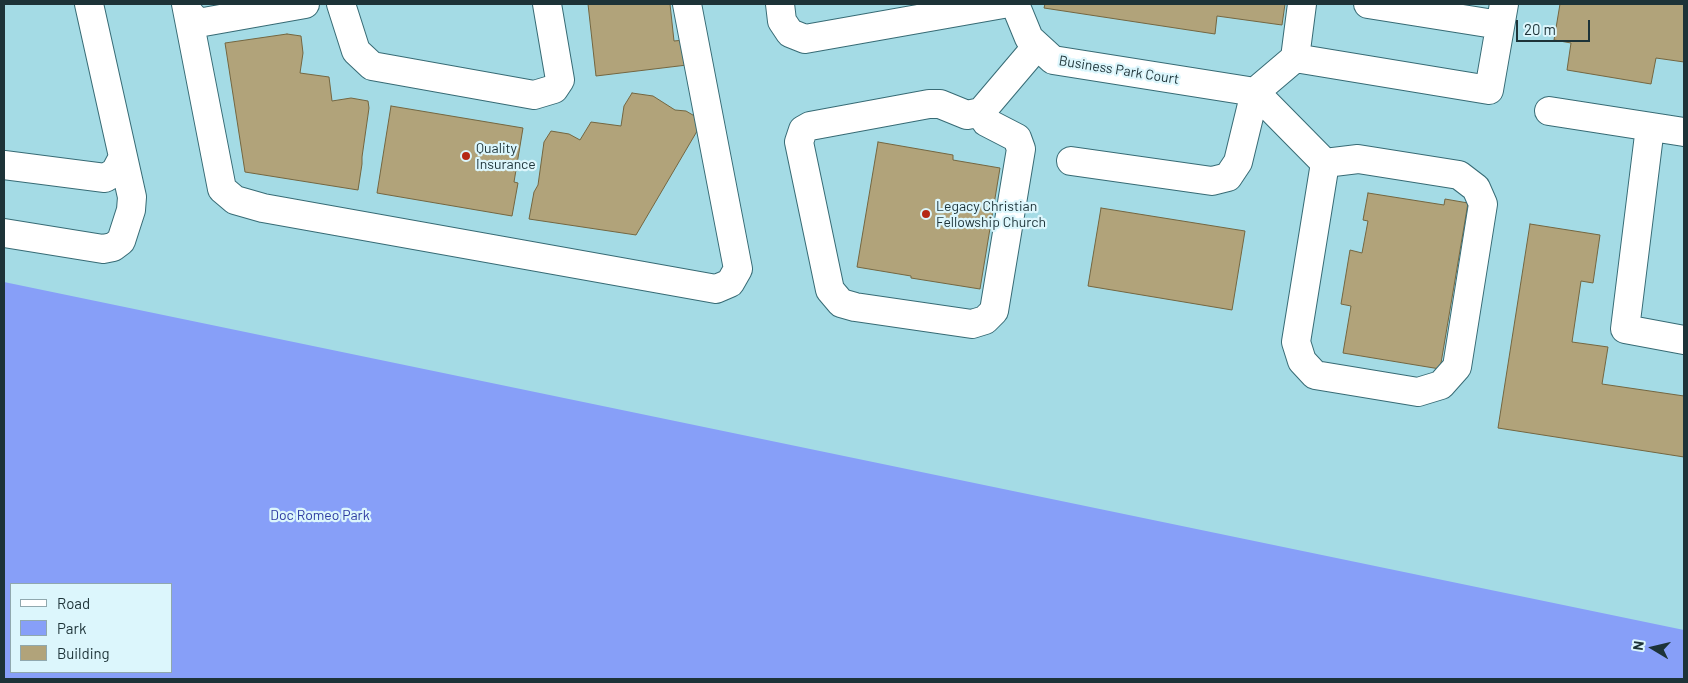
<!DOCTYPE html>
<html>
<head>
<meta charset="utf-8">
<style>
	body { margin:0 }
	#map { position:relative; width:1688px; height:683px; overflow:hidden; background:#a4dbe5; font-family:Barlow,sans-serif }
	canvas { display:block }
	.frame { position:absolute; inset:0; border:5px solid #1d3338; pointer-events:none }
	.legend { position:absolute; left:10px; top:583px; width:162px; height:90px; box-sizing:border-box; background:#dcf6fc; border:1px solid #90a8ae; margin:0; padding:6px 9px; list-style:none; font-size:15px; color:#1d3338 }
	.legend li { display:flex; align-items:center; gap:10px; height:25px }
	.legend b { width:25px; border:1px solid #90a8ae }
	.north { position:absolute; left:1628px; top:623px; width:50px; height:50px; -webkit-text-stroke:4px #dcf6fc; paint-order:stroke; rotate:279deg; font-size:14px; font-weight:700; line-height:20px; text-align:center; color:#1d3338 }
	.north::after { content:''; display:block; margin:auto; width:18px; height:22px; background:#1d3338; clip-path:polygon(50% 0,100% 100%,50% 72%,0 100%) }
	.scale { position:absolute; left:1516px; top:20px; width:74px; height:22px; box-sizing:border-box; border:2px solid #1d3338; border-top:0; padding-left:6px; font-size:15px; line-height:18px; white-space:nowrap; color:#1d3338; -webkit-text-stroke:4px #dcf6fc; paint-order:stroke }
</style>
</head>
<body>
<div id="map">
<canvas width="1688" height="683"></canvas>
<div class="frame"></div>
<ul class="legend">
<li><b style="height:6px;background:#fff"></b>Road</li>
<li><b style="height:14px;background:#879ff8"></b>Park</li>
<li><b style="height:14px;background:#b1a37a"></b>Building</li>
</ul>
<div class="north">N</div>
<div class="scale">20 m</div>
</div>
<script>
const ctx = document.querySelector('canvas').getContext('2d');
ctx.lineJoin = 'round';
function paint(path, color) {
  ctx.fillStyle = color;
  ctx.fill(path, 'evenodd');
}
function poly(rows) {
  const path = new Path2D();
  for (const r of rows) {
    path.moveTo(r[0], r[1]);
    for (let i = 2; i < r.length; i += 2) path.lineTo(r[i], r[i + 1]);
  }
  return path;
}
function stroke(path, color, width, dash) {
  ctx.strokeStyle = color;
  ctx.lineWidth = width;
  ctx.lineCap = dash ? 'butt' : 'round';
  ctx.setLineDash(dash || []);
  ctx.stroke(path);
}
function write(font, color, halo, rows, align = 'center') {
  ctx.font = font + ' Barlow,sans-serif';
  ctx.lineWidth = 4.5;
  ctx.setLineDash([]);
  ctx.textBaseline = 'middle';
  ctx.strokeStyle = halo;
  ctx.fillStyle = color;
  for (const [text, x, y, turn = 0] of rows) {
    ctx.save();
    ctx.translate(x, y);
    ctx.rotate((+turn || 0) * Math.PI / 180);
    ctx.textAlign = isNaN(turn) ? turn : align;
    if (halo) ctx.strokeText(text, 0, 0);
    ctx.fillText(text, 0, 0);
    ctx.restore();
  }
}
const green = poly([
	[4,282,1684,630,1684,679,4,679],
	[11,584,171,584,171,672,11,672]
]);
const building = poly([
	[588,4,670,4,674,41,684,40,687,65,596,76,588,4],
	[1045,4,1285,4,1282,25,1217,16,1215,34,1044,8,1045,4],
	[1560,4,1684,4,1684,62,1656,58,1651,84,1567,70,1571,43,1554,40,1560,4],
	[287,34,301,36,303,53,300,73,329,77,332,101,351,98,368,101,369,108,362,157,362,164,358,190,245,172,225,43,287,34],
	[632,93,653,96,675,110,686,111,703,121,636,235,529,219,534,192,538,185,544,142,551,131,569,134,580,140,591,122,621,126,624,106,632,93],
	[391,106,523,128,514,182,518,183,512,216,377,193,391,106],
	[878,142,953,155,953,160,1000,168,980,289,911,278,911,276,857,267,878,142],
	[1368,193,1444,205,1445,199,1468,203,1440,369,1343,353,1351,306,1341,304,1350,250,1362,253,1368,221,1363,220,1368,193],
	[1101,208,1245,231,1232,310,1088,286,1101,208],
	[1530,224,1600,235,1593,283,1581,281,1572,342,1608,347,1602,384,1684,396,1684,457,1498,428,1530,224]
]);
const minor = poly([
	[186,4,222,189,235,200,263,208,716,289,730,283,738,269,687,4],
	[341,4,356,51,372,66,534,95,554,89,560,80,547,4],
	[780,4,782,21,790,33,805,39,1003,4],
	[1015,4,1029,38,1053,60,1255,92],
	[1368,4,1500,25],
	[188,12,198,23,305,4],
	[1295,58,1489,90,1504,4],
	[1255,92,1325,163,1358,159,1459,175,1476,188,1483,204,1457,367,1441,385,1418,392,1315,375,1302,361,1296,342,1325,163],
	[1549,111,1684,132],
	[981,112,986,122,1017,138,1021,149,994,311,985,320,972,324,855,307,841,303,830,290,799,142,803,130,810,126,929,104,940,104,967,115,981,112,1037,46],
	[1650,127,1625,329,1684,340],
	[1071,161,1212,181,1228,177,1238,162,1255,92,1295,58,1302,4],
	[4,165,105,178,115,172,123,157],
	[4,233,103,249,113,247,121,241,131,210,132,197,89,4]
]);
const markers = [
	[466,156,5,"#b52815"],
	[926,214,5,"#b52815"]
];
const streetNames = [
	["Business Park Court",1119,70,9]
];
const poiNames = [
	["Quality",476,148],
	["Insurance",476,164],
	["Legacy Christian",936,206],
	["Fellowship Church",936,222]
];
const parkNames = [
	["Doc Romeo Park",320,515]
];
paint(green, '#879ff8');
paint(building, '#b1a37a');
stroke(building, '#746640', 1);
stroke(minor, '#376b75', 30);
stroke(minor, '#fff', 28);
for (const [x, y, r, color] of markers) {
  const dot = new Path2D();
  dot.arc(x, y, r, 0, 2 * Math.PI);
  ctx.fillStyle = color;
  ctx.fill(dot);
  stroke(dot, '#dcf6fc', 2);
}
write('14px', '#1d3338', '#dcf6fc', streetNames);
write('14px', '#1d3338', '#dcf6fc', poiNames, 'left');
write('14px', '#2e3ca2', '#dcf6fc', parkNames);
</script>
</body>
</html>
